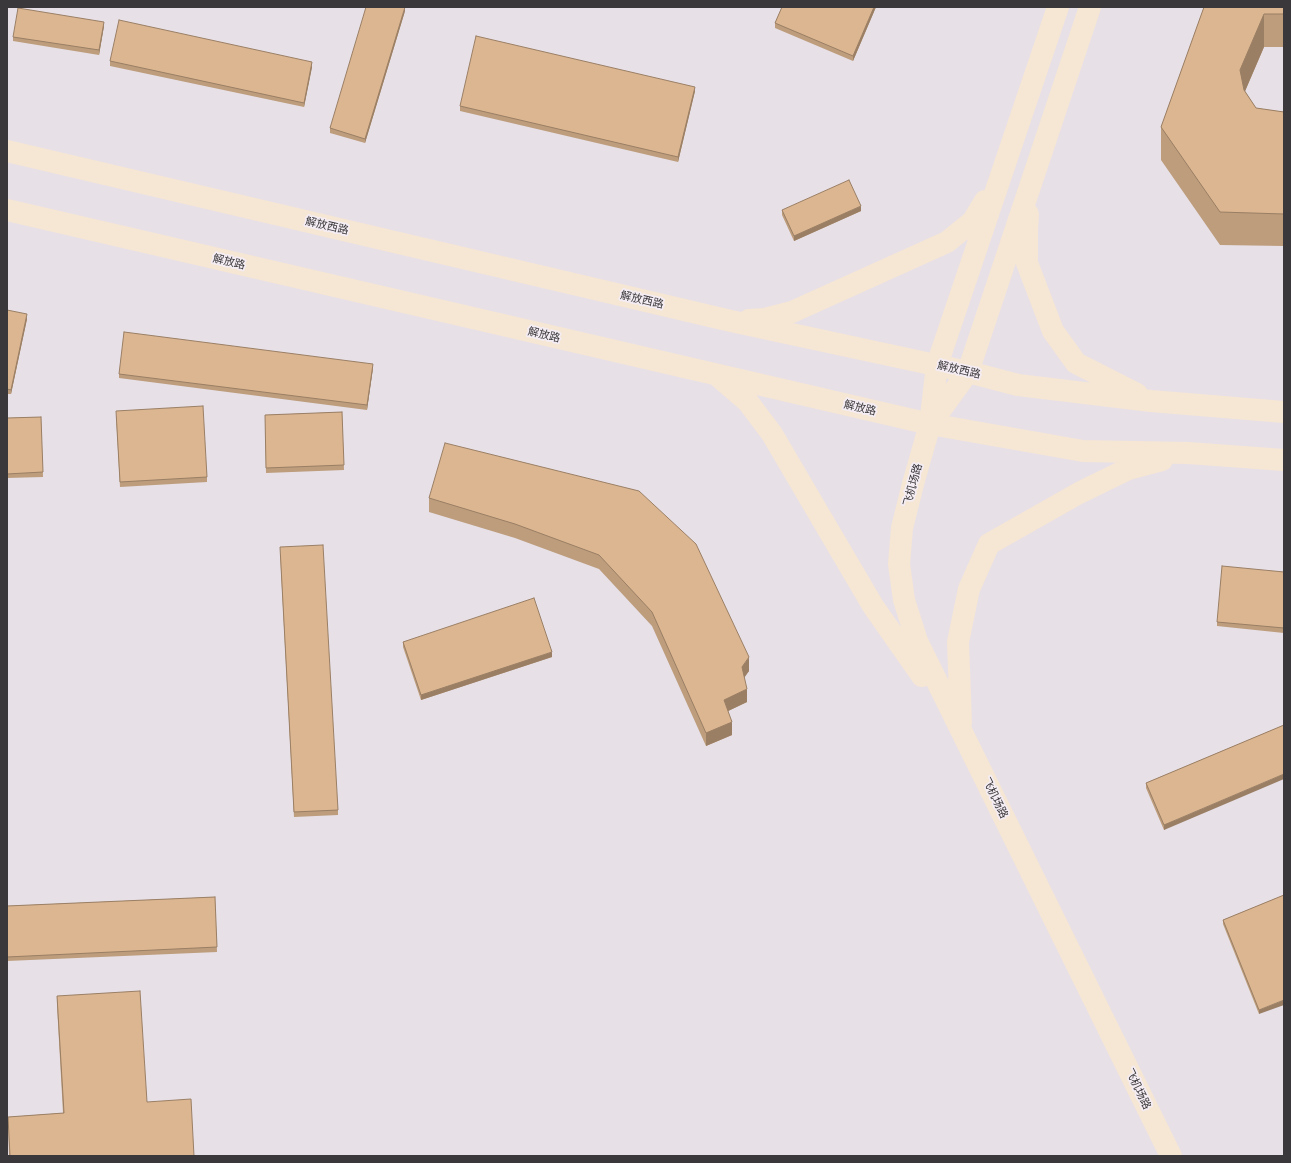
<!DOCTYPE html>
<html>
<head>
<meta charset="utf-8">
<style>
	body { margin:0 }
	#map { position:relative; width:1291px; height:1163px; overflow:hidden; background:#e7e0e7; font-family:Raleway,sans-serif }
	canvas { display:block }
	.frame { position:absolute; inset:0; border:8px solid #3a383a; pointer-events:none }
</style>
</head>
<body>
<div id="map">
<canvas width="1291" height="1163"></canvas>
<div class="frame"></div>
</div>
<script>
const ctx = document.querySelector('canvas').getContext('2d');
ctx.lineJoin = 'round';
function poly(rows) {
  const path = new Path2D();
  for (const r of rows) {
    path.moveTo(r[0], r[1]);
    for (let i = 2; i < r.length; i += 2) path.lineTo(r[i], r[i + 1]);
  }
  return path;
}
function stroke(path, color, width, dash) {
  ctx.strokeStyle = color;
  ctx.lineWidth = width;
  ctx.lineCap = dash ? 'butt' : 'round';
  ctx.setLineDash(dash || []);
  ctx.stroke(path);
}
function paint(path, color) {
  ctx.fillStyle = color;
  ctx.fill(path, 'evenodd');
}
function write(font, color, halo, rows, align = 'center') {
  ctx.font = font + ' Raleway,"Noto Sans SC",sans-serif';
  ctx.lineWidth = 3.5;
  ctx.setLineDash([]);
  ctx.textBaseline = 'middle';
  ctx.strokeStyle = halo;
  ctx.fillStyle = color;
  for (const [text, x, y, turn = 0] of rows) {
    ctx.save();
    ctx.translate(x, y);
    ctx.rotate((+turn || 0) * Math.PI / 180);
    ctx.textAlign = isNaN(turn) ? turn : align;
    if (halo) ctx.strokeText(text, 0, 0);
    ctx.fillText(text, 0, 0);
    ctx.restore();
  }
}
const secondary = poly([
	[1058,7,937,365,930,424,913,484,902,528,899,564,904,600,917,641,1171,1156],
	[7,151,731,321,968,372,1018,385,1151,401,1284,412],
	[7,210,930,424,1083,451,1188,453,1284,460],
	[1028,214,1027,230,1027,263,1053,331,1076,363,1137,394],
	[749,320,765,319,792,312,947,242,973,221,985,201],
	[719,377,748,402,772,434,873,606,922,676],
	[931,423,968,372,1090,7],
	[961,723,958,642,969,589,989,544,1079,493,1128,469,1162,460]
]);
const wall = poly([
	[782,7,876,7,853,61,775,28,775,23],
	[1204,7,1284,7,1284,47,1264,47,1245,91,1256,108,1284,112,1284,246,1220,245,1161,160,1161,127],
	[405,11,365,143,330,133,330,128],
	[104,26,99,55,13,41,13,37],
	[110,61,312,67,304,107,110,66],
	[695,91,678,162,460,111,460,106],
	[782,210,861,211,794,241,782,215],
	[7,310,27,319,11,394,7,394],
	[373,368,367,410,119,378,119,374],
	[342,412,344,470,266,473,265,415],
	[116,416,207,477,207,482,120,487],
	[41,417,43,477,7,478,7,418],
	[639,491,749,671,744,677,747,702,728,711,732,735,706,746,652,626,599,569,515,538,429,512,429,498],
	[280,552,338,810,338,815,294,817],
	[1284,572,1284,633,1217,626,1217,622],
	[403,642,552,657,421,700,403,647],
	[1284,725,1164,830,1146,788,1146,783],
	[1284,895,1259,1014,1223,924,1223,920],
	[215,897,217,952,7,961,7,906],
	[57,996,147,1102,194,1156,9,1156,8,1117,63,1113,57,1005]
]);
const shadedWall = poly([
	[405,7,405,11,365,143,365,139],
	[874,7,876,7,853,61,853,56],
	[1264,14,1264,47,1240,103,1240,70],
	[104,22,104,26,99,55,99,50],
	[312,62,312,67,304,107,304,103],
	[695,87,695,91,678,162,678,157],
	[861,206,861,211,794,241,794,236],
	[27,314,27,319,11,394,11,390],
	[373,364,373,368,367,410,367,405],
	[552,652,552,657,421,700,421,695],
	[749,657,749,671,742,681,742,667],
	[747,689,747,702,724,713,724,700],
	[732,722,732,735,706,746,706,733],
	[1284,774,1284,779,1164,830,1164,825],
	[1284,1000,1284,1005,1259,1014,1259,1010]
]);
const building = poly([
	[366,7,405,7,365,139,330,128,366,7],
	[782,7,874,7,853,56,775,23,782,7],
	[1204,7,1284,7,1284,14,1264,14,1240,70,1244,90,1256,108,1284,112,1284,214,1220,212,1161,127,1204,7],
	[18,8,104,22,99,50,13,37,18,8],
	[119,20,312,62,304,103,110,61,119,20],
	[476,36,695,87,678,157,460,106,476,36],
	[849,180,861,206,794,236,782,210,849,180],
	[7,310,27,314,11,390,7,389,7,310],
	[124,332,373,364,367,405,119,374,124,332],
	[203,406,207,477,120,482,116,411,203,406],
	[342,412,344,465,266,468,265,415,342,412],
	[41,417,43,472,7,474,7,418,41,417],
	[445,443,639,491,696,544,749,657,742,667,747,689,724,700,732,722,706,733,652,612,599,555,515,524,429,498,445,443],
	[323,545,338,810,294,812,280,547,323,545],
	[1222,566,1284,572,1284,628,1217,622,1222,566],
	[534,598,552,652,421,695,403,642,534,598],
	[1284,725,1284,774,1164,825,1146,783,1284,725],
	[1284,895,1284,1000,1259,1010,1223,920,1284,895],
	[215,897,217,947,7,957,7,906,215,897],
	[140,991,147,1102,191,1099,194,1156,10,1156,8,1117,64,1113,57,996,140,991]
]);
const streetNames = [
	["解放西路",327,226,13],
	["解放路",229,262,13],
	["解放西路",642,300,13],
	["解放路",544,335,13],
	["解放西路",959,370,13],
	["解放路",860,408,13],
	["飞机场路",913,485,-75],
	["飞机场路",995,798,64],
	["飞机场路",1138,1089,64]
];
stroke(secondary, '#f6e6d4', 22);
paint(wall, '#bd9d7c');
paint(shadedWall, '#9a7f65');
paint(building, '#dcb690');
stroke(building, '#9a7f65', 1);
write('11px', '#3a383a', '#f5edf4', streetNames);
</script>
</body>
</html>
